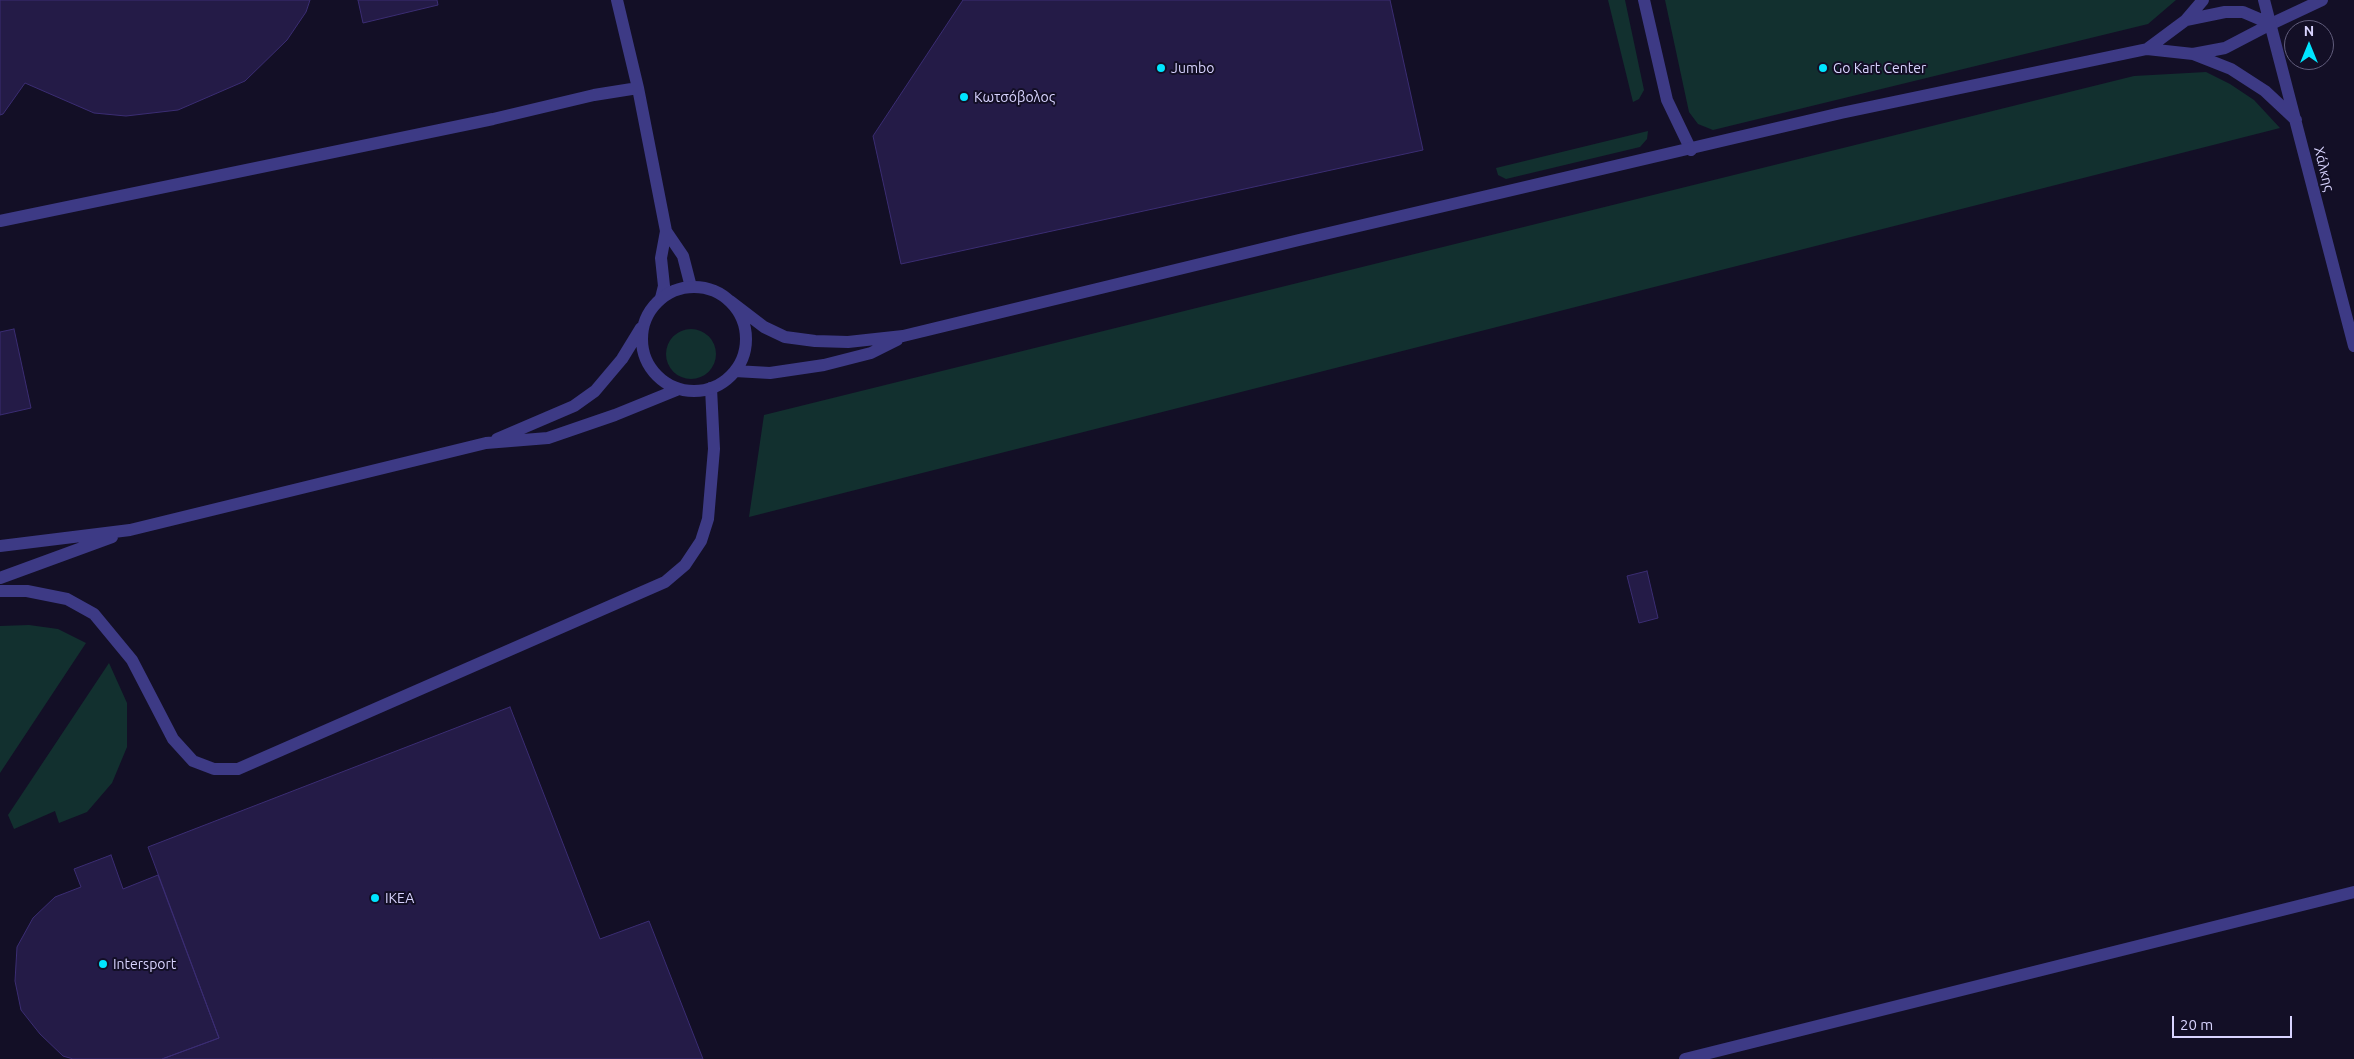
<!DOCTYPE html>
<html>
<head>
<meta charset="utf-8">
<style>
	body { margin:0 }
	#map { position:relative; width:2354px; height:1059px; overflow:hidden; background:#130f26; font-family:Ubuntu,sans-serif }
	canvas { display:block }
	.north { position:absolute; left:2284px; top:20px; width:50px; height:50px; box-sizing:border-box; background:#130f26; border:1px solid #625e7d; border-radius:50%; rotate:0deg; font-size:14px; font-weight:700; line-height:20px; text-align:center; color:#d9d4ff }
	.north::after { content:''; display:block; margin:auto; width:18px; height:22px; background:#00e5ff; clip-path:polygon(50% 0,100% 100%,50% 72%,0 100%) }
	.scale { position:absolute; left:2172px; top:1016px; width:120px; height:22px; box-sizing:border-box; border:2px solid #d9d4ff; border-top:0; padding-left:6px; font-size:15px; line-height:18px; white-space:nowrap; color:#d9d4ff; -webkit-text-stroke:4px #130f26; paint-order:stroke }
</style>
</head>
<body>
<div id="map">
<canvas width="2354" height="1059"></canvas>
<div class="north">N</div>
<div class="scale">20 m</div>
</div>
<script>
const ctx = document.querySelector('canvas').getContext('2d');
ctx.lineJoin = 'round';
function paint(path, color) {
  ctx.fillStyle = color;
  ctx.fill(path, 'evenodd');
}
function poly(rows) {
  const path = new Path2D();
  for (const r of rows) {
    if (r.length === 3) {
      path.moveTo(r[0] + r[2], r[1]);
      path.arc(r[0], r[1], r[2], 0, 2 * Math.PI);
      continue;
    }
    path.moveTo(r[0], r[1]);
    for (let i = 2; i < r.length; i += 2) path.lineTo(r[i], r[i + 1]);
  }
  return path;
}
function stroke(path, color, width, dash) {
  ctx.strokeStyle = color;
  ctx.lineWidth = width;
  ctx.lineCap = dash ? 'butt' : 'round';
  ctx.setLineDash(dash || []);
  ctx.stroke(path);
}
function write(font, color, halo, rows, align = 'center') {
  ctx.font = font + ' Ubuntu,sans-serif';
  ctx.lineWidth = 4;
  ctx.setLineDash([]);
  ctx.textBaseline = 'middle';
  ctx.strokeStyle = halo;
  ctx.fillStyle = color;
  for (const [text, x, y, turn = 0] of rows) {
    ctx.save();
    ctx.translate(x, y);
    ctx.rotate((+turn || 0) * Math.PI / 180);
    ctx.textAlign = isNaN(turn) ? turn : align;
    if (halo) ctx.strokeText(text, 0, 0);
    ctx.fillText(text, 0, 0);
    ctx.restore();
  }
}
const green = poly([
	[1608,0,1625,0,1644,90,1639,99,1633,102],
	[1665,0,2176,0,2148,24,1713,130,1698,124,1689,112],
	[2206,72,2230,84,2254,100,2280,128,749,517,764,415,2134,76],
	[1648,131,1647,139,1640,147,1506,179,1498,175,1496,168],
	[691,354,25],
	[29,625,58,629,86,643,0,773,0,626],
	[109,663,127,703,127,747,112,783,87,812,59,823,55,811,14,829,8,815]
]);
const building = poly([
	[0,0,310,0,306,12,287,40,245,81,178,110,126,116,94,113,25,83,3,114,0,115,0,0],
	[358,0,437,0,438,5,363,23,358,0],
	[963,0,1390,0,1423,150,901,264,873,136,963,0],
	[14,329,31,408,0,415,0,332,14,329],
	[1647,571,1658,618,1639,623,1627,576,1647,571],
	[510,707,600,939,649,921,703,1059,162,1059,219,1038,148,847,510,707],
	[111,855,123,889,158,875,219,1038,162,1059,73,1059,63,1056,40,1034,21,1010,15,981,17,947,33,918,55,897,81,887,74,869,111,855]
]);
const service = poly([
	[617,0,638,88,666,231],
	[1644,0,1667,100,1691,150],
	[0,221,493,119,594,95,638,88],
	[661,298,664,286,661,258,666,231,683,256,691,287],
	[0,591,27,591,67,599,94,614,132,660,173,739,193,761,214,769,238,769,665,582,685,565,701,541,708,519,714,449,711,388]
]);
const minor = poly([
	[2271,24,2322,0],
	[1685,1059,2354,892]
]);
const tertiary = poly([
	[2264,0,2354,346],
	[2186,20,2203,0],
	[2193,54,2231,69,2265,91,2296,120],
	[694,339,52],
	[730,301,764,327,785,337,815,341,848,342,903,336,1299,240,1841,113,2147,49,2193,54,2225,48,2271,24,2243,12,2225,12,2186,20,2147,49],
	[735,371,770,373,824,365,871,353,897,340],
	[497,439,574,406,595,391,622,359,641,328],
	[0,546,130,530,486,443,548,438,615,415,679,389],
	[0,578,112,537]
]);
const markers = [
	[1161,68,5,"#00e5ff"],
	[1823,68,5,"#00e5ff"],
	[964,97,5,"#00e5ff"],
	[375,898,5,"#00e5ff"],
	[103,964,5,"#00e5ff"]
];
const poiNames = [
	["Jumbo",1171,68],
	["Go Kart Center",1833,68],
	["Κωτσόβολος",974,97],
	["ΙΚΕΑ",385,898],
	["Intersport",113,964]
];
const streetNames = [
	["Χάλκης",2324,169,76]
];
paint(green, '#12302f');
paint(building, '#241b47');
stroke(building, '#3b2d73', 1);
stroke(service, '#3d3a85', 12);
stroke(minor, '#3d3a85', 12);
stroke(tertiary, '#3d3a85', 12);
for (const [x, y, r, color] of markers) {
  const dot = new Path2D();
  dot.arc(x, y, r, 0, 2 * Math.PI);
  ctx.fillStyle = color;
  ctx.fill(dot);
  stroke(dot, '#130f26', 2);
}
write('14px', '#d9d4ff', '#130f26', poiNames, 'left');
write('14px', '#d9d4ff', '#130f26', streetNames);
</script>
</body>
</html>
